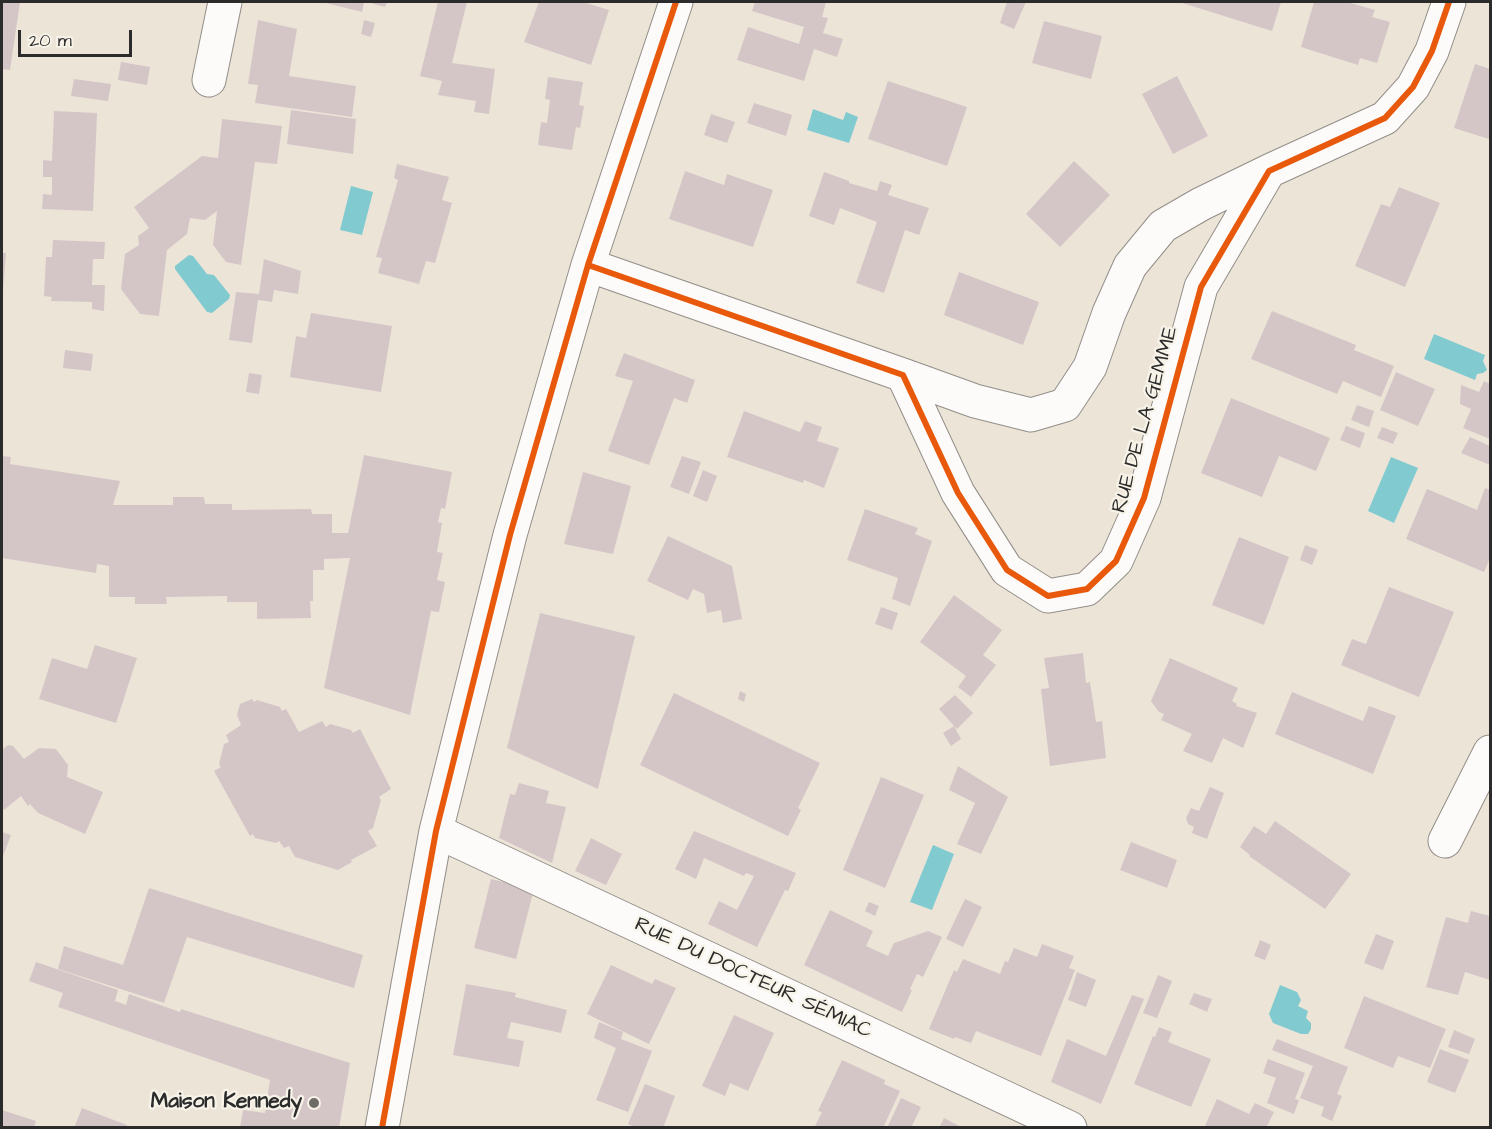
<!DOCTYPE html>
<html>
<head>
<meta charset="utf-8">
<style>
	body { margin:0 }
	#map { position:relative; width:1492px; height:1129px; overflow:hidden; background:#ede4d8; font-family:"Architects Daughter",sans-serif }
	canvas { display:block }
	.frame { position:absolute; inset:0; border:3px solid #2b2b2b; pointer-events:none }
	.scale { position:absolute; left:18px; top:30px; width:114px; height:27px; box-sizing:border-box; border:3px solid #2b2b2b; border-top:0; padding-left:8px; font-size:18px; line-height:21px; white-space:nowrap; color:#2b2b2b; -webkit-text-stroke:4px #f7f3e8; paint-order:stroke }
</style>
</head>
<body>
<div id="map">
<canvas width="1492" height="1129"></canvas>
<div class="frame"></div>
<div class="scale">20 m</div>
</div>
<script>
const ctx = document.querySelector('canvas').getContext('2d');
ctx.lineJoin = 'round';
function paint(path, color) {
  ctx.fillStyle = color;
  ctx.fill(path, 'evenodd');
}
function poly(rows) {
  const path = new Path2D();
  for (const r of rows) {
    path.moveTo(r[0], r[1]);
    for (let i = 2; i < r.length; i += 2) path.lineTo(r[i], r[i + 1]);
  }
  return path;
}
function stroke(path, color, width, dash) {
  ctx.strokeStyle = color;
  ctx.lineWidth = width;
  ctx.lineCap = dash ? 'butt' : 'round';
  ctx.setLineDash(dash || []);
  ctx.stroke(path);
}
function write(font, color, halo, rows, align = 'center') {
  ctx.font = font + ' "Architects Daughter",sans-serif';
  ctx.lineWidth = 4.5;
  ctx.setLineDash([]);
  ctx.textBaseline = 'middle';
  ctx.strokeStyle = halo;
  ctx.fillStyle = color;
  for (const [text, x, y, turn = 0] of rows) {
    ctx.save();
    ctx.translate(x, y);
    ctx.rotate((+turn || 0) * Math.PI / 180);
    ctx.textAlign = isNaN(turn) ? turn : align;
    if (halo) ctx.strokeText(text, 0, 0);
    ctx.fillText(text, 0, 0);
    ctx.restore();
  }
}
const water = poly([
	[813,109,843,120,846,112,858,117,849,143,807,130],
	[351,186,373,192,362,235,340,230],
	[189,255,193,256,207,274,214,275,230,295,229,299,212,313,207,312,175,269,175,266],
	[1434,334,1485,355,1483,361,1487,370,1483,373,1477,374,1475,380,1424,359],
	[1391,457,1418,468,1394,523,1368,511],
	[933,845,954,854,932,910,910,902],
	[1280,985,1297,992,1301,1000,1298,1006,1308,1011,1306,1018,1311,1023,1311,1029,1308,1034,1301,1034,1273,1023,1269,1014]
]);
const building = poly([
	[2,2,20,2,10,70,2,69],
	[322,2,364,2,362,12],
	[367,2,387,2,385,7],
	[438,2,467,2,452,63,495,69,489,114,474,112,476,101,438,95,442,81,420,76],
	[539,2,583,2,609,10,591,65,524,42],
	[755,2,826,2,822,17,828,18,823,33,843,39,837,57,814,49,804,81,737,60,748,27,799,44,804,27,752,11],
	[1007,2,1026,2,1014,29,1000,23],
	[1179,2,1281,2,1272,31],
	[1314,2,1347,2,1375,10,1372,17,1390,22,1377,63,1360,58,1358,65,1301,47],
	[258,20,297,29,289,76,356,86,352,117,255,103,258,85,248,84],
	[364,20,375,23,371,37,361,34],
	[1044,21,1102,36,1091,79,1032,63],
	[121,62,150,67,147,85,118,80],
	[1475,64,1490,69,1490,132,1489,139,1454,128],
	[1177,76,1208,136,1173,154,1142,94],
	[548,77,583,82,579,105,584,106,580,128,576,127,572,150,538,145,541,122,547,123,550,100,545,99],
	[74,79,111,84,108,101,71,96],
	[888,81,967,107,947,166,868,139],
	[754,103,792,115,786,136,747,123],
	[291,110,356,119,353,154,287,144],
	[54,111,97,113,93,211,42,209,43,194,52,195,52,177,43,177,43,160,52,161],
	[711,114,735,122,727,143,704,135],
	[222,119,282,126,277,164,255,162,241,265,226,262,213,245,217,211,205,220,190,218,187,234,167,250,159,316,140,314,121,289,125,254,139,245,138,236,149,228,134,207,202,156,218,158],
	[1074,161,1110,195,1060,247,1026,214],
	[397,164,449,177,442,200,452,203,435,263,426,261,419,284,378,273,382,258,376,257,398,180,394,178],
	[685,171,724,185,727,174,773,190,753,247,669,219],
	[824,172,849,181,849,183,877,191,880,181,892,185,888,195,929,208,919,235,905,230,884,293,856,283,877,222,840,208,834,225,809,216],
	[1399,187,1440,203,1405,287,1355,266,1381,204,1390,207],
	[53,240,105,242,104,259,93,259,92,285,105,285,104,311,92,309,92,302,51,301,52,297,44,296,46,257,52,257],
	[2,253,6,253,3,291,2,291],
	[264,259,301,271,298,294,274,290,272,302,258,300,252,343,229,340,236,292,259,294],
	[959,272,1039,302,1023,345,944,315],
	[1272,311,1356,345,1354,350,1394,366,1381,397,1343,381,1337,394,1251,359],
	[311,313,392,326,381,392,290,377,296,336,306,338],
	[65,350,93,354,91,371,63,368],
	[624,353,695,380,687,403,674,398,649,465,608,451,633,381,615,376],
	[1396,372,1435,389,1418,426,1380,410],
	[249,373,262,375,259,394,246,392],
	[1484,381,1490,384,1490,439,1463,428,1471,409,1460,404,1461,385,1479,392],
	[1231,398,1330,438,1316,471,1279,456,1262,497,1201,473],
	[1357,405,1374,411,1369,427,1351,420],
	[744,411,800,432,805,421,822,427,817,441,839,448,824,488,804,480,803,483,727,457],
	[1346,426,1365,433,1360,448,1340,440],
	[1382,427,1398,433,1393,444,1377,438],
	[1470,437,1490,446,1490,465,1461,453],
	[364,455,452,472,445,509,441,508,438,522,442,523,437,552,443,553,437,580,445,582,439,612,431,611,410,715,324,688,350,558,324,559,324,570,313,570,313,601,310,601,311,618,257,619,257,602,227,602,227,596,166,597,167,604,135,604,135,597,109,597,109,566,97,564,96,573,2,558,2,456,11,457,10,464,120,481,113,505,173,505,173,497,204,497,205,504,232,504,232,510,311,509,312,514,332,514,332,533,348,533],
	[682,456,701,462,689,494,670,487],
	[703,470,717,476,707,502,693,496],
	[583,472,631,486,613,554,564,544],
	[1485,488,1490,490,1490,558,1484,572,1406,539,1427,489,1477,510],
	[865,509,918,528,915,534,932,541,910,606,892,599,898,578,847,560],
	[668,536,732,566,742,619,723,623,721,610,707,613,704,594,693,589,688,600,647,581],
	[1239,537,1289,557,1264,625,1212,605],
	[1305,545,1318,550,1312,565,1300,560],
	[1389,587,1454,612,1419,697,1341,665,1352,639,1366,644],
	[954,595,1002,630,983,655,996,665,971,697,958,687,966,676,920,642],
	[881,607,898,613,892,630,875,624],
	[540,613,635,636,598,789,507,748],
	[95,645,137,658,116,723,39,699,52,658,87,669],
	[1083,653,1086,683,1090,682,1096,722,1102,721,1106,758,1050,766,1041,689,1049,688,1044,658],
	[1170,658,1238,688,1232,701,1237,704,1236,706,1257,713,1243,748,1223,738,1212,763,1183,751,1192,734,1161,720,1164,714,1159,712,1151,701],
	[740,691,746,694,744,702,738,699],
	[1292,692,1363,721,1369,706,1396,716,1373,774,1275,734],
	[674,693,820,763,798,808,801,810,788,836,640,765],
	[955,695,973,713,957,729,954,726,961,739,951,746,943,733,954,726,939,709],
	[252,699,254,702,257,700,280,707,282,711,286,709,299,732,322,721,326,727,330,724,351,730,353,733,360,729,391,789,379,797,381,800,373,828,368,831,377,846,351,860,352,862,338,870,295,857,289,846,284,848,279,841,276,843,255,838,253,834,250,836,214,771,221,767,219,764,224,744,229,742,226,735,241,725,237,715,240,704],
	[8,745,13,746,24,759,39,748,56,749,68,765,67,777,103,792,85,834,38,813,30,804,28,806,21,796,4,810,2,806,2,750],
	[958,766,1008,797,981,854,957,844,975,803,949,790],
	[881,777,924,795,885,888,843,870],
	[519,783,549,791,546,803,566,807,552,863,499,838,510,794,515,795],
	[1210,787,1224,793,1207,839,1192,833,1194,827,1188,824,1186,818,1191,808,1199,811],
	[1275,821,1351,874,1325,909,1249,856,1250,855,1240,847,1254,826,1266,834],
	[694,831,796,873,788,891,785,890,757,947,708,924,719,901,737,910,754,876,746,873,744,876,704,858,696,879,675,869],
	[2,832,11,835,2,859],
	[591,838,622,854,606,885,575,871],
	[1131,842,1177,860,1167,888,1120,870],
	[491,879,516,885,533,893,516,959,474,948],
	[149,888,363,955,354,988,187,937,164,1003,58,969,64,946,123,965],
	[965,899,982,907,963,947,946,939],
	[869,902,879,906,875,916,865,911],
	[830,910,873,931,866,946,888,956,894,943,928,931,942,937,923,977,917,974,910,989,912,990,902,1012,804,965],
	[1471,911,1490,916,1490,980,1465,972,1458,995,1426,987,1446,917,1468,923],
	[1376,934,1394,941,1383,970,1364,963],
	[1260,940,1271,945,1265,960,1254,956],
	[1042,944,1074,956,1069,968,1075,970,1041,1056,976,1031,971,1043,955,1037,954,1039,929,1029,954,970,957,972,963,959,1000,974,1005,961,1008,962,1014,948,1037,957],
	[36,962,118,990,115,1001,126,1005,129,994,180,1012,181,1009,350,1063,339,1128,240,1128,243,1110,265,1113,270,1080,58,1007,63,993,29,981],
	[611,965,652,984,655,979,676,988,649,1044,587,1014],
	[1077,972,1096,980,1086,1007,1068,1000],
	[1158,975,1172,981,1157,1018,1143,1013],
	[466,984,516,993,515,997,567,1010,561,1033,511,1022,507,1038,524,1041,519,1067,453,1055],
	[1194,993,1212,999,1207,1012,1189,1004],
	[1132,995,1144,999,1101,1104,1051,1082,1067,1039,1106,1056],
	[1364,996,1446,1029,1430,1068,1398,1056,1393,1068,1344,1048],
	[734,1015,774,1033,748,1091,730,1083,725,1096,702,1086],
	[599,1022,623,1032,621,1039,652,1051,628,1112,596,1100,616,1048,594,1038],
	[1159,1027,1172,1032,1168,1042,1211,1059,1191,1107,1134,1084,1153,1036,1155,1037],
	[1454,1030,1475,1039,1469,1054,1448,1047],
	[1277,1039,1348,1067,1337,1094,1342,1096,1332,1121,1321,1116,1324,1107,1300,1098,1313,1066,1272,1050],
	[1440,1049,1469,1060,1455,1093,1427,1082],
	[1268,1059,1305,1073,1295,1099,1299,1100,1294,1114,1267,1103,1276,1078,1263,1073],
	[842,1060,885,1080,884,1084,900,1091,883,1128,814,1128,822,1112,818,1111],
	[645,1084,675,1096,663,1128,636,1128,628,1124],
	[901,1098,921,1107,911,1128,887,1128],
	[1217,1099,1249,1114,1255,1103,1274,1112,1266,1128,1204,1128],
	[82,1108,127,1125,126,1128,74,1128],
	[2,1110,36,1121,34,1128,2,1128],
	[944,1118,963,1128,939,1128]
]);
const minor = poly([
	[209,80,225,2],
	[588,265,903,375,958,493,1007,570,1048,596,1087,589,1116,561,1144,498,1201,287,1269,171,1385,118,1413,87,1432,51,1449,2],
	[903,375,975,401,1031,415,1065,405,1090,367,1109,313,1130,266,1163,226,1201,204,1269,171],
	[436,831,1070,1128],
	[1445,841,1490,752],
	[382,1128,436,831,510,535,588,265,676,2]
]);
const cycleway = poly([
	[588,265,903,375,958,493,1007,570,1048,596,1087,589,1116,561,1144,498,1201,287,1269,171,1385,118,1413,87,1432,51,1449,2],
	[382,1128,436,831,510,535,588,265,676,2]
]);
const markers = [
	[314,1103,6,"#6f6c68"]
];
const streetNames = [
	["RUE DE LA GEMME",1146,420,-74],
	["RUE DU DOCTEUR SÉMIAC",753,979,25]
];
const poiNames = [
	["Maison Kennedy",302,1103]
];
paint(water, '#81cbd0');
paint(building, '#d4c6c7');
stroke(minor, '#928e88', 35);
stroke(minor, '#fcfbf9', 33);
stroke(cycleway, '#e8590c', 6);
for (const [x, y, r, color] of markers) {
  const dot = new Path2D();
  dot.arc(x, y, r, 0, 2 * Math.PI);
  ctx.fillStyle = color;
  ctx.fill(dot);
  stroke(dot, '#f7f3e8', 2);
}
write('21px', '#2b2b2b', '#f7f3e8', streetNames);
write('bold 21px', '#2b2b2b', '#f7f3e8', poiNames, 'right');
</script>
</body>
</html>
